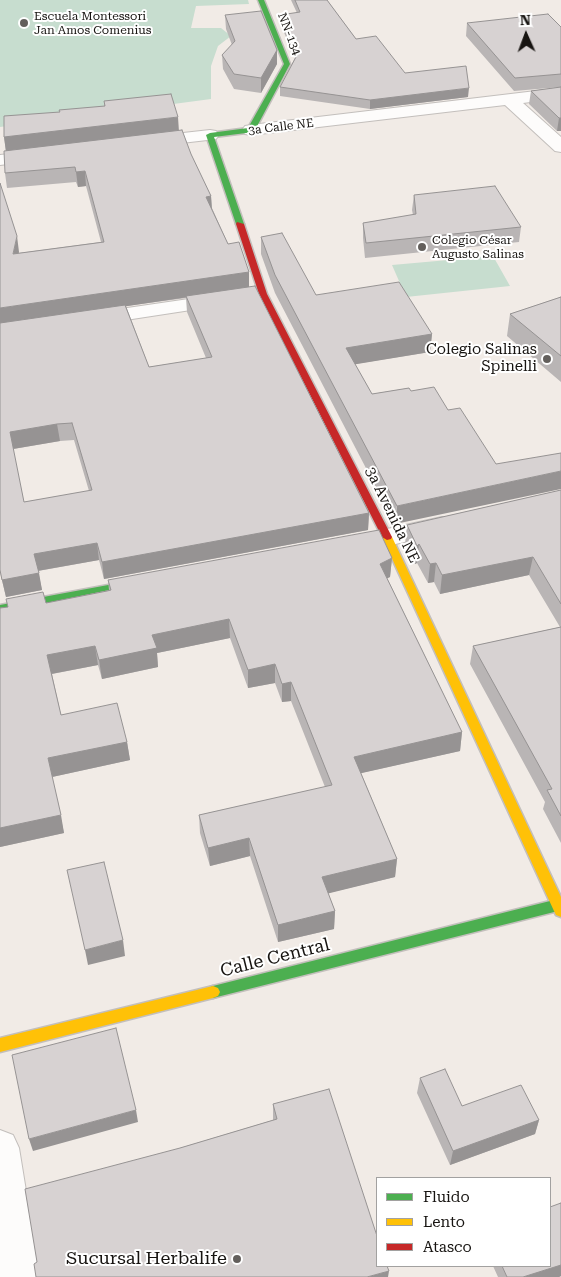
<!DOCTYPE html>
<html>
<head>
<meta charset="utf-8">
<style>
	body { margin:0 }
	#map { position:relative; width:561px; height:1277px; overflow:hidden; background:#f1ebe6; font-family:"Roboto Serif",serif }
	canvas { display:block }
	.legend { position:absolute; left:376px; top:1177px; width:175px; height:90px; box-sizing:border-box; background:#fff; border:1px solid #a2a1a0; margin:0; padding:6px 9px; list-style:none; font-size:15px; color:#171411 }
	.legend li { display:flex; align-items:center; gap:10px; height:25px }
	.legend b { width:25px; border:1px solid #a2a1a0 }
	.north { position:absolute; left:501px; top:10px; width:50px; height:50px; -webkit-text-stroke:4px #fff; paint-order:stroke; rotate:358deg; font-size:14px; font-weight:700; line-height:20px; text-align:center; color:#171411 }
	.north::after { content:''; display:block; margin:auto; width:18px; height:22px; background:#171411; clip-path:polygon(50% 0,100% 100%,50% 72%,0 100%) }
</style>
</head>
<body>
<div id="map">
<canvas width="561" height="1277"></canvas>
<ul class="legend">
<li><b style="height:6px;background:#4caf50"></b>Fluido</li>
<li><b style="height:6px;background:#ffc107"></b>Lento</li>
<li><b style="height:6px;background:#c62828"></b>Atasco</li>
</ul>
<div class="north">N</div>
</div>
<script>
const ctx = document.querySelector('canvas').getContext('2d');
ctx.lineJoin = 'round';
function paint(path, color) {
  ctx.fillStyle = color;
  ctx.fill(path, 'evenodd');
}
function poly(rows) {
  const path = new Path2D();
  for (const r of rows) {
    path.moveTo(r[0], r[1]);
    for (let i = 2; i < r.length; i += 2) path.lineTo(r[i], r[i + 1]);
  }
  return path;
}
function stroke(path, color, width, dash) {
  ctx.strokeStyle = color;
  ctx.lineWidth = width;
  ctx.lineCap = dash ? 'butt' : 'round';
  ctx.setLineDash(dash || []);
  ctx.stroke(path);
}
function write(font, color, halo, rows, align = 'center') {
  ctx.font = font + ' "Roboto Serif",serif';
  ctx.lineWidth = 4;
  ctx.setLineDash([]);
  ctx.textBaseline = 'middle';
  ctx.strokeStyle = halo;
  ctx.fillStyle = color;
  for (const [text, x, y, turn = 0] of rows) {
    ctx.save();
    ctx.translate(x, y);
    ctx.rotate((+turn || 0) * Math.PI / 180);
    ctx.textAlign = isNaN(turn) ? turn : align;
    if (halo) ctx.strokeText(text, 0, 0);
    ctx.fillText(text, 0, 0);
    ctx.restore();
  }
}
const green = poly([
	[0,0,248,0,249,4,196,6,191,28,221,28,231,36,218,46,211,66,211,99,0,127],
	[493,256,510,286,406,297,392,265]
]);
const street = poly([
	[561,88,561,98,523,103,561,137,561,152,555,151,505,105,251,135,245,134,242,130,245,126,251,125,561,88],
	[210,130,216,131,219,135,216,139,147,147,141,146,138,142,141,138,147,137,210,130],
	[43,150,49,151,52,155,49,159,0,165,0,155,43,150],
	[223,294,230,296,233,300,230,304,93,325,85,324,82,319,85,314,93,313,223,294],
	[442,517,451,519,455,525,451,531,387,546,378,543,374,537,378,531,442,517],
	[0,1130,13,1135,19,1148,40,1277,0,1277,0,1130]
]);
const fast = poly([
	[258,0,264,0,290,64,254,132,214,137,244,224,240,226,236,224,206,135,210,133,248,128,284,64,258,0],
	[146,578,151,582,150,585,0,613,0,605,146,578],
	[558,899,561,900,561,910,558,911,213,998,208,996,206,992,208,988,213,986,558,899]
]);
const slow = poly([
	[387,534,392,537,561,897,561,917,556,915,554,911,384,541,346,549,341,545,346,541,387,534],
	[213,986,218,988,220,992,218,996,213,998,0,1052,0,1038,213,986]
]);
const jam = poly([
	[237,222,244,224,267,294,392,537,391,539,387,540,382,537,259,294,236,224,237,222]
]);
const wall = poly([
	[291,0,327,0,356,39,405,73,468,97,370,109,280,96,280,87,295,58,280,23,280,15,297,13],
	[225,15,277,50,277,64,261,93,234,89,223,69,222,55,232,45,226,29],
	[467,23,561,27,561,87,514,91,466,36],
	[561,87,561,131,557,131,529,104,531,91],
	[104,101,179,130,211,196,212,208,228,244,249,272,249,287,369,513,368,530,104,579,99,560,38,571,42,590,6,597,0,572,19,253,101,242,86,186,78,187,76,182,7,188,5,173,6,151,4,137,59,112,104,106],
	[186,298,187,312,206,358,149,367,126,306],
	[74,440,89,491,24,502,13,449,60,441],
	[414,195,521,227,519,242,365,258,363,238,363,223,413,215,412,210],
	[261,237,316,295,432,334,430,352,355,364,372,394,409,388,395,524,275,293,261,254],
	[561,297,561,382,507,336,510,314],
	[561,490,561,843,543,809,545,802,470,664,473,646,560,627,529,575,440,594,434,582,428,583,417,563,415,564,405,544,407,525],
	[392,558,390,577,387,578,462,732,460,751,361,773,397,859,395,877,328,893,335,911,334,929,278,942,250,856,210,866,200,833,199,815,325,787,291,701,282,702,275,683,248,688,230,638,157,653,158,667,102,679,98,665,52,674,61,715,127,742,130,760,52,777,64,833,0,847,0,608,46,603,109,590,108,580],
	[420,1078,462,1106,539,1120,535,1134,450,1165,417,1093],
	[273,1104,388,1277,180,1148,273,1120],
	[561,1203,561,1276,559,1277,498,1277,493,1266,550,1266]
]);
const shadedWall = poly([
	[277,50,277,64,261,93,261,78],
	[469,88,468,97,370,109,370,100],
	[178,117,179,132,6,152,4,137],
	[559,118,561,118,561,131,557,131],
	[85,171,86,186,78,187,76,172],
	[211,196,212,212,206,197],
	[17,236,19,252,15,270,13,254],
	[249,272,249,288,0,325,0,308],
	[432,334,430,352,345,366,346,348],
	[57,424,60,441,13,449,10,432],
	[561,471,561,489,395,524,397,506],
	[369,513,368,530,104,579,102,562],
	[97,543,99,560,37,571,34,554],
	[419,544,417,563,415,564,417,546],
	[533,557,529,575,440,594,442,575],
	[392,558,390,577,379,582,380,564],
	[436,563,434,582,428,583,430,564],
	[39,573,42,590,6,597,2,580],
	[229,619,230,638,157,653,158,667,102,679,99,660,152,635],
	[95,646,98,665,51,674,47,655],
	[275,664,275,683,248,688,248,670],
	[291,682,291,701,282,702,282,684],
	[462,732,460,751,353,775,354,757],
	[127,742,130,760,52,777,48,758],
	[61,815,64,833,0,847,0,828],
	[249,838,250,856,210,866,208,848],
	[397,859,395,877,322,895,322,877],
	[335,911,334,929,278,942,278,925],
	[123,940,125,956,88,965,85,950],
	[136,1110,138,1122,33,1151,29,1139],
	[539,1120,535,1134,450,1165,453,1151],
	[561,1265,561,1276,559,1277,523,1277],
	[389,1271,388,1277,367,1277]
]);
const building = poly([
	[295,0,327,0,356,39,376,36,405,73,466,66,469,88,370,100,280,87,297,55,280,15,300,12,295,0],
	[261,11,277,50,261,78,234,74,222,55,235,41,225,15,261,11],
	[548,14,561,27,561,74,515,78,467,23,548,14],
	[561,87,561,118,559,118,531,91,561,87],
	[171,94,178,117,4,137,4,116,60,112,59,110,105,106,104,101,171,94],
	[182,130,191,154,211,196,206,197,228,244,239,242,249,272,0,308,0,183,17,236,13,254,104,242,85,171,76,172,75,167,5,173,4,151,182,130],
	[495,186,521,227,366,243,363,223,416,214,414,195,495,186],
	[282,233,316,295,399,282,432,334,346,348,372,394,409,388,411,391,434,387,448,410,460,408,496,464,561,453,561,471,397,506,275,275,261,237,282,233],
	[255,286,369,513,102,562,97,543,34,554,39,573,2,580,0,570,0,323,125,305,149,367,212,357,186,296,255,286],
	[72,423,92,490,24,502,10,432,57,424,72,423],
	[561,297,561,356,510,314,561,297],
	[561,490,561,604,533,557,442,575,436,563,430,564,419,544,417,546,407,525,561,490],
	[379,530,392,558,380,564,462,732,354,757,397,859,322,877,335,911,278,925,249,838,208,848,199,815,332,785,291,682,282,684,275,664,248,670,229,619,152,635,157,648,99,660,95,646,47,655,61,715,117,703,127,742,48,758,61,815,0,828,0,608,8,607,6,599,43,592,46,603,107,591,111,590,108,580,379,530],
	[561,627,561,816,547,790,552,789,473,646,561,627],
	[104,862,123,940,85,950,67,870,104,862],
	[116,1028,136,1110,29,1139,12,1055,116,1028],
	[445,1069,462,1106,521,1085,539,1120,453,1151,420,1078,445,1069],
	[329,1089,377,1236,377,1266,387,1266,389,1271,367,1277,36,1277,34,1264,37,1262,25,1189,180,1148,277,1119,273,1104,329,1089],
	[561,1203,561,1265,523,1277,507,1277,502,1266,550,1266,550,1207,561,1203]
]);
const markers = [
	[24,23,5,"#635f5c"],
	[422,247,5,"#635f5c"],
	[547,359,5,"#635f5c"],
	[237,1259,5,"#635f5c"]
];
const farPoinames = [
	["Escuela Montessori",34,16],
	["Jan Amos Comenius",34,30],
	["Colegio César",432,240],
	["Augusto Salinas",432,254]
];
const farStreetnames = [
	["NN-134",289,34,69],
	["3a Calle NE",281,127,-7]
];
const poiNames = [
	["Colegio Salinas",537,350],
	["Spinelli",537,367]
];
const streetNames = [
	["3a Avenida NE",392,515,64]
];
const nearStreetnames = [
	["Calle Central",275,958,-14]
];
const nearPoinames = [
	["Sucursal Herbalife",227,1259]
];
paint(green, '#c7ddcf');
stroke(street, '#c3bfbc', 2);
stroke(fast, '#c3bfbc', 3);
stroke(slow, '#c3bfbc', 3);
stroke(jam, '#c3bfbc', 3);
paint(street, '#fdfcfb');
paint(fast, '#4caf50');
paint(slow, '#ffc107');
paint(jam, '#c62828');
paint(wall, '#b9b5b5');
paint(shadedWall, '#969393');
paint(building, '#d7d2d2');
stroke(building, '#969393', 1);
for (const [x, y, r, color] of markers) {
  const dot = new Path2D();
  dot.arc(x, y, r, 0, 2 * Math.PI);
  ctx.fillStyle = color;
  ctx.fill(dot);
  stroke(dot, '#fff', 2);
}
write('12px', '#171411', '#fff', farPoinames, 'left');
write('12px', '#171411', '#fff', farStreetnames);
write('15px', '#171411', '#fff', poiNames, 'right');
write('15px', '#171411', '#fff', streetNames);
write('18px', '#171411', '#fff', nearStreetnames);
write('18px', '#171411', '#fff', nearPoinames, 'right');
</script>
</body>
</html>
